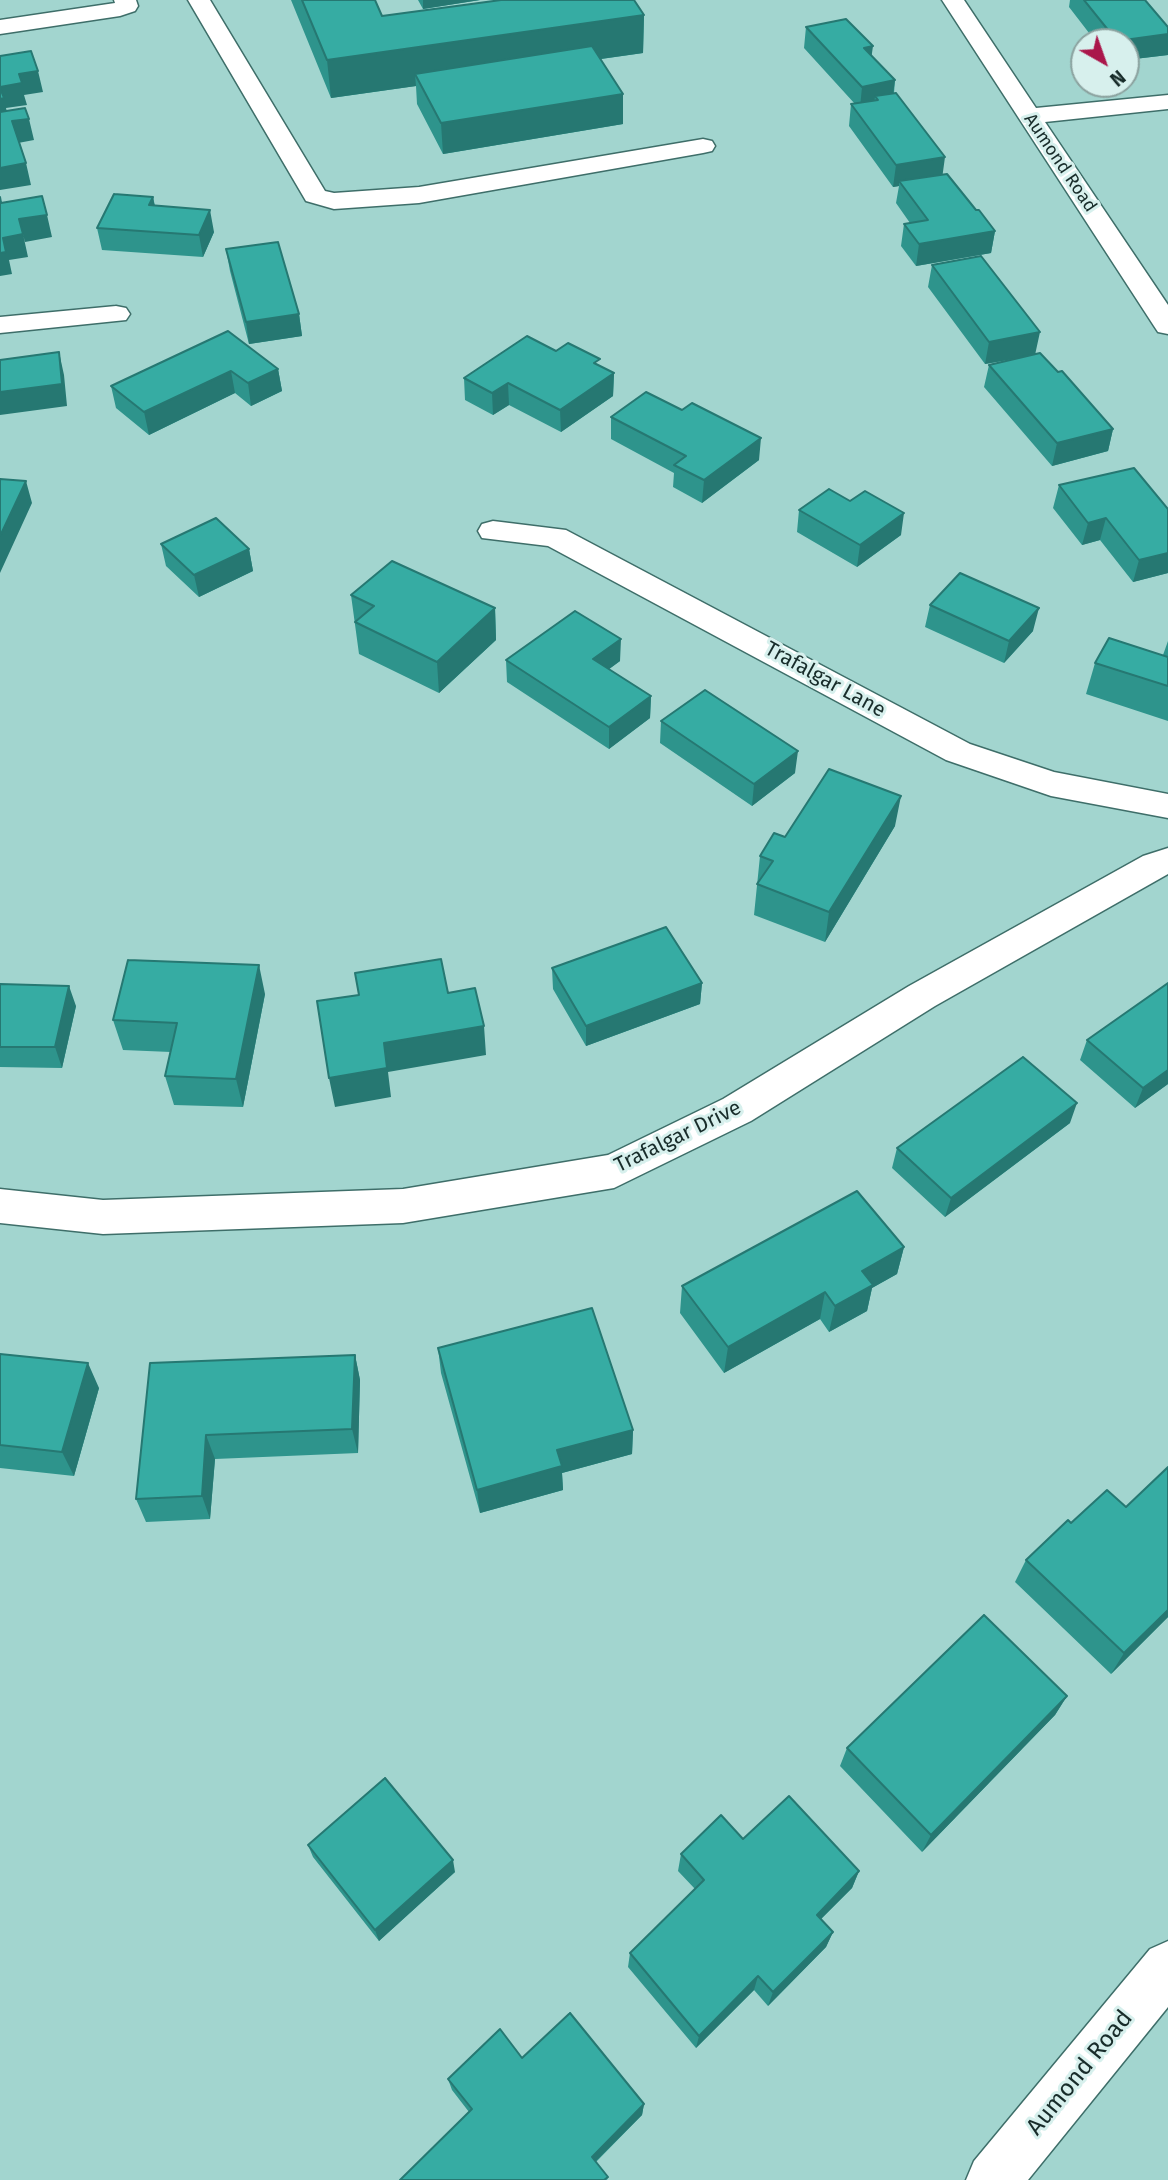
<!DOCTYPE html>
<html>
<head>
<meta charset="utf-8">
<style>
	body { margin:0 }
	#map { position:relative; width:1168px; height:2180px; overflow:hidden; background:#a2d5cf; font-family:"Fira Sans",sans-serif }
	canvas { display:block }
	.north { position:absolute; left:1070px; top:28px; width:70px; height:70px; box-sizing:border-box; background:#d7f0ed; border:2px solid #8ba29f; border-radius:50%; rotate:140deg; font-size:19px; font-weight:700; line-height:28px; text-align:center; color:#182c2a }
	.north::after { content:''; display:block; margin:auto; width:24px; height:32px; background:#aa174b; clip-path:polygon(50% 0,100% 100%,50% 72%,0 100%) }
</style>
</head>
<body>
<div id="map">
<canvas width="1168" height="2180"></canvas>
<div class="north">N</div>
</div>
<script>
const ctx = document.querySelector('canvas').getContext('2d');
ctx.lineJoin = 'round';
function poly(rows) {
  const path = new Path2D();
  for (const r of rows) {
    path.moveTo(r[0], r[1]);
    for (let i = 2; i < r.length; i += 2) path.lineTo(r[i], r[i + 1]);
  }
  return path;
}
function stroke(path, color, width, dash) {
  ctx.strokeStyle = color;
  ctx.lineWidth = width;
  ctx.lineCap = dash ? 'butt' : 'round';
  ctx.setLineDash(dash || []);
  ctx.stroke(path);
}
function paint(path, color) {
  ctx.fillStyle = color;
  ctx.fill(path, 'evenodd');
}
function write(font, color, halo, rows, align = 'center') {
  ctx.font = font + ' "Fira Sans",sans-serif';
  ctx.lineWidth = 6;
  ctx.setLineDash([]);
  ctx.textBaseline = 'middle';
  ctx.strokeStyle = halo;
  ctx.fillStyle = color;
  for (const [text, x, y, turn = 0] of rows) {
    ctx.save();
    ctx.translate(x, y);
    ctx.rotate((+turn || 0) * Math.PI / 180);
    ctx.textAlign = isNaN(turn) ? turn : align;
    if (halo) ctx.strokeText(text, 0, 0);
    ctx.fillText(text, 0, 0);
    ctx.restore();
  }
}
const minor = poly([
	[114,0,136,0,138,6,135,11,120,16,0,34,0,20,115,3,114,0],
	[188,0,210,0,325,191,334,193,419,187,703,139,712,141,715,146,712,151,703,153,419,203,334,209,306,201,188,0],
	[942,0,964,0,1036,108,1168,95,1168,109,1045,122,1168,305,1168,334,1158,332,1154,326,942,0],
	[116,306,126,308,130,314,126,320,0,333,0,317,116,306],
	[493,521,566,530,970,744,1054,772,1168,794,1168,818,1051,796,946,760,548,546,482,538,478,531,482,524,493,521],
	[1168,848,1168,874,935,1006,751,1121,614,1188,403,1223,103,1234,0,1223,0,1189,103,1200,403,1189,608,1155,723,1099,909,986,1143,856,1168,848],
	[1168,1941,1168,2007,1028,2180,966,2180,974,2161,1150,1949,1168,1941]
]);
const wall = poly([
	[291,0,375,0,382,16,644,15,643,53,601,59,623,124,443,154,417,104,416,86,331,98],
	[418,0,480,0,423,9],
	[1070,0,1145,0,1168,55,1126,60,1126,42,1096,42,1069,7],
	[806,27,871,55,895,80,894,93,943,175,995,231,991,253,916,266,901,246,904,224,910,223,896,203,899,186,893,187,849,126,851,104,855,104,804,48],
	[153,197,155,206,214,232,203,257,102,250,97,228],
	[226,249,299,314,302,336,249,344,230,271],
	[932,265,1058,372,1113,429,1108,451,1052,466,984,387,989,365,1014,359,985,364,928,287],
	[228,331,278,369,282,391,251,406,235,393,149,435,116,408,111,386],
	[556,351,599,366,614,373,613,396,561,432,509,405,493,415,465,400,464,378],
	[611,417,759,460,702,503,673,487,674,473,611,439],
	[1059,485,1168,509,1168,573,1133,582,1100,540,1082,545,1053,508],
	[799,510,901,535,857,567,797,532],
	[161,544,249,549,253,571,199,597,166,566],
	[351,595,495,608,496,640,439,693,359,654],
	[930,605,1033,631,1004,663,925,627],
	[1168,641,1168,686,1163,655],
	[506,660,620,661,609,669,651,696,650,718,609,749,507,682],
	[1095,663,1168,686,1168,721,1086,694],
	[661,721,795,773,752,806,660,743],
	[895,826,825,942,754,915,760,856,785,837],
	[552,968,702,983,700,1004,586,1046,553,989],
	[0,984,76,1006,62,1068,0,1067],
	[265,994,243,1107,174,1105,165,1076,171,1052,123,1050,113,1020],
	[1087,1040,1168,1084,1135,1108,1080,1060],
	[1070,1123,945,1217,892,1168,897,1148],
	[904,1247,897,1274,872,1288,867,1311,829,1332,820,1319,724,1373,680,1313,682,1286],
	[438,1348,633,1430,632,1454,562,1473,563,1490,480,1513,441,1373],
	[0,1354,99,1388,74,1476,0,1468],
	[355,1355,360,1380,358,1453,215,1459,210,1519,146,1522,136,1499,150,1363],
	[1071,1523,1168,1617,1111,1674,1015,1582,1026,1560],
	[1067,1696,1055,1715,922,1852,840,1766,847,1748],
	[743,1839,859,1871,852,1888,821,1919,833,1932,826,1947,768,2006,754,1990,696,2048,628,1967,630,1953,695,1889,678,1871,681,1854],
	[308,1845,455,1872,379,1941,313,1857],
	[522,2058,644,2104,642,2115,596,2162,608,2177,607,2180,469,2112,452,2090,448,2079]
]);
const shadedWall = poly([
	[423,0,480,0,423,9],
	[644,15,643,53,480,76,415,74,416,86,331,98,327,60],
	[1168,34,1168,55,1126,60,1126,42,1117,42,1117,41],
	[873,46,870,67,864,48],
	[38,71,43,92,24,95,27,105,6,108,9,120,0,122,0,87,19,74],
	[895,80,892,102,878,100,875,96,874,105,860,108,862,87],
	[623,94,623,124,443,154,441,123],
	[29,119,34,140,18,143,12,121],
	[945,157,942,179,899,181,899,186,893,187,896,165],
	[26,163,31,185,0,190,0,168],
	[153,197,157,219,149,205],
	[210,210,214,232,203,257,199,235],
	[47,215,52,237,25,242,19,219],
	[995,231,991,253,916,266,919,244],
	[23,234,28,257,9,260,12,274,0,276,0,253,3,238],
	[299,314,302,336,249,344,246,322],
	[1040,332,1035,355,985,364,989,342],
	[59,352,64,375,67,406,0,415,0,392],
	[278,369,282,391,251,406,248,383],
	[231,371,235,393,149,435,144,412],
	[614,373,613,396,561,432,560,410],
	[508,383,509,405,493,415,492,393],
	[1113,429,1108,451,1052,466,1057,443],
	[761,438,759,460,702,503,704,480],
	[26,481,32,503,0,573,0,536],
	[904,513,901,535,857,567,860,545],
	[1106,518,1100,540,1082,545,1088,523],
	[249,549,253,571,199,597,194,575],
	[1168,553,1168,573,1133,582,1139,560],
	[495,608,496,640,439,693,437,662],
	[1039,608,1033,631,1004,663,1009,641],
	[621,639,620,661,593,681,593,659],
	[651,696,650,718,609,749,609,727],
	[798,751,795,773,752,806,754,784],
	[901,796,895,826,825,942,829,912],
	[259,965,265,994,243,1107,236,1079],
	[702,983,700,1004,586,1046,586,1026],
	[69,986,76,1006,62,1068,55,1047],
	[484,1026,486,1055,388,1072,391,1097,335,1107,329,1078,384,1043],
	[1168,1070,1168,1084,1135,1108,1143,1088],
	[1077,1103,1070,1123,945,1217,951,1198],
	[904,1247,897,1274,872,1288,867,1311,829,1332,835,1306,862,1271],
	[825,1292,820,1319,724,1373,728,1347],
	[355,1355,360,1380,358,1453,352,1429],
	[88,1363,99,1388,74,1476,62,1452],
	[633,1430,632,1454,562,1473,563,1490,480,1513,477,1490,557,1450],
	[206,1435,215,1459,210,1519,202,1496],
	[1168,1610,1168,1617,1111,1674,1124,1653],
	[1067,1696,1055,1715,922,1852,931,1835],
	[453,1860,455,1872,379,1941,375,1930],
	[859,1871,852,1888,810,1930,817,1915],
	[833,1932,826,1947,768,2006,773,1992],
	[758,1976,754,1990,696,2048,699,2036],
	[644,2104,642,2115,591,2166,592,2157]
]);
const building = poly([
	[302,0,375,0,382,16,501,0,634,0,644,15,327,60,302,0],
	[1084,0,1145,0,1168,27,1168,34,1117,41,1084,0],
	[846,19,873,46,864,48,895,80,862,87,806,27,846,19],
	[592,46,623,94,441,123,415,74,592,46],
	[31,51,38,71,19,74,22,83,0,87,0,56,31,51],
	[0,88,4,98,0,99,0,88],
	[896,93,945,157,896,165,851,104,878,100,875,96,896,93],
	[25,108,29,119,12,121,26,163,0,168,0,112,25,108],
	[947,174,976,210,979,210,995,231,919,244,904,224,928,220,899,181,947,174],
	[114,194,153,197,149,205,210,210,199,235,97,228,114,194],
	[42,196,47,215,19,219,23,234,3,238,6,252,0,253,0,197,1,203,42,196],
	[278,242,299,314,246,322,226,249,278,242],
	[981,256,1040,332,989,342,932,265,981,256],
	[228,331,278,369,248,383,231,371,144,412,111,386,228,331],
	[527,336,556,351,568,343,600,359,594,363,614,373,560,410,508,383,492,393,464,378,527,336],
	[59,352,62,384,0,392,0,360,59,352],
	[1040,353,1058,372,1062,371,1113,429,1057,443,989,365,1040,353],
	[646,392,682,410,692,403,761,438,704,480,674,465,686,456,611,417,646,392],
	[1134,468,1168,509,1168,553,1139,560,1106,518,1088,523,1059,485,1134,468],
	[0,479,26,481,0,536,0,479],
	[829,489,850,501,865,491,904,513,860,545,799,510,829,489],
	[216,518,249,549,194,575,161,544,216,518],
	[392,561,495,608,437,662,355,622,374,606,351,595,392,561],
	[960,573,1039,608,1009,641,930,605,960,573],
	[575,611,621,639,593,659,651,696,609,727,506,660,575,611],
	[1109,638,1168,657,1168,686,1095,663,1109,638],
	[705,690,798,751,754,784,661,721,705,690],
	[829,769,901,796,829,912,757,884,773,861,760,856,774,833,785,837,829,769],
	[666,927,702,983,586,1026,552,968,666,927],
	[441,959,448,993,475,988,484,1026,384,1043,387,1068,329,1078,317,1001,359,995,355,973,441,959],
	[128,960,259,965,236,1079,165,1076,177,1023,113,1020,128,960],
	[1168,983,1168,1070,1143,1088,1087,1040,1168,983],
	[0,984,69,986,55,1047,0,1047,0,984],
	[1023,1057,1077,1103,951,1198,897,1148,1023,1057],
	[857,1191,904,1247,862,1271,873,1285,835,1306,825,1292,728,1347,682,1286,857,1191],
	[592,1308,633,1430,557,1450,562,1466,477,1490,438,1348,592,1308],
	[0,1354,88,1363,62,1452,0,1445,0,1354],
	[355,1355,352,1429,206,1435,202,1496,136,1499,150,1363,355,1355],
	[1168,1467,1168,1610,1124,1653,1026,1560,1068,1520,1071,1523,1107,1490,1126,1507,1168,1467],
	[984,1615,1067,1696,931,1835,847,1748,984,1615],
	[385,1778,453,1860,375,1930,308,1845,385,1778],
	[789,1796,859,1871,817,1915,833,1932,773,1992,758,1976,699,2036,630,1953,704,1880,681,1854,721,1815,743,1839,789,1796],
	[570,2013,644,2104,592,2157,608,2177,604,2180,400,2180,472,2109,448,2079,500,2029,522,2058,570,2013]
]);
const farStreetnames = [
	["Aumond Road",1060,163,56]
];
const streetNames = [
	["Trafalgar Lane",825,680,29],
	["Trafalgar Drive",678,1137,-26]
];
const nearStreetnames = [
	["Aumond Road",1080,2073,-51]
];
stroke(minor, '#3e6e69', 3);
paint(minor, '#fff');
paint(wall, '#2e948c');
paint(shadedWall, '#267872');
paint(building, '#36aca3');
stroke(building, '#267872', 2);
write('18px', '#182c2a', '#d7f0ed', farStreetnames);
write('21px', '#182c2a', '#d7f0ed', streetNames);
write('24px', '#182c2a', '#d7f0ed', nearStreetnames);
</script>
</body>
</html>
